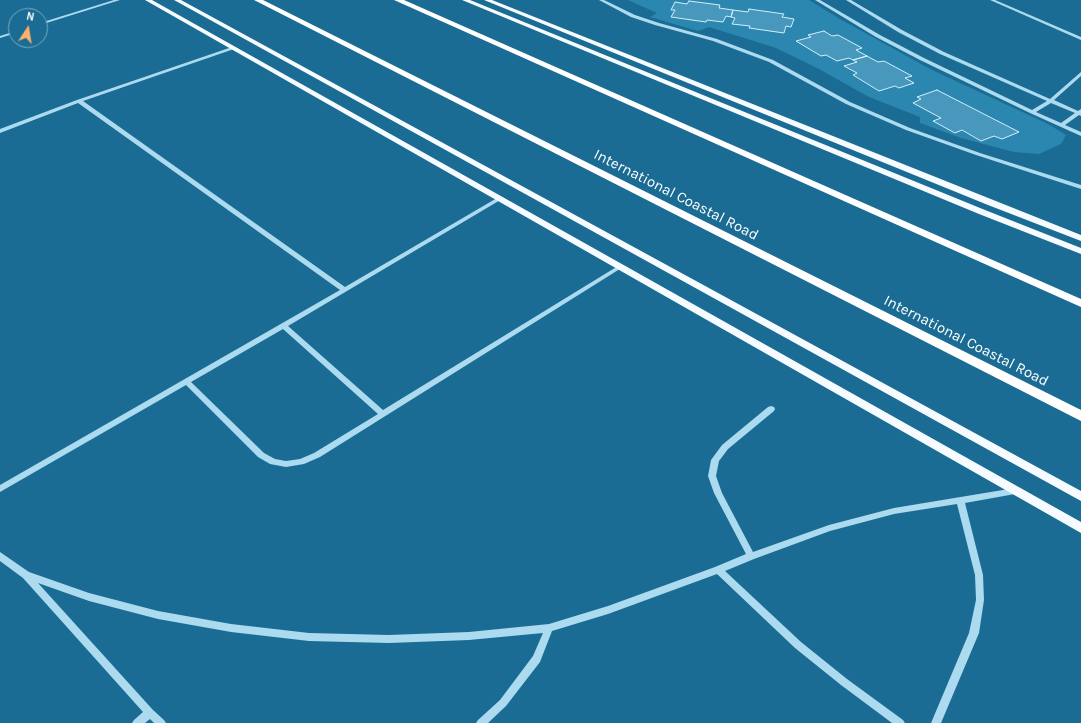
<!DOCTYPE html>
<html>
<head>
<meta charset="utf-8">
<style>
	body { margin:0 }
	#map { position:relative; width:1081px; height:723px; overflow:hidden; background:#1b6c94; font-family:Karla,sans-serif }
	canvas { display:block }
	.north { position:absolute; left:8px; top:8px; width:40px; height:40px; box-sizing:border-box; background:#1b6c94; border:1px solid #76a7bf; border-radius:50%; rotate:12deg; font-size:11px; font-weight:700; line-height:16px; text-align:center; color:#fff }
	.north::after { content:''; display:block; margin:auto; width:14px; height:18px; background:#ffb16b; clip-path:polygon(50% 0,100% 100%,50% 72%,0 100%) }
</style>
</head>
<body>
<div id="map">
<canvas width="1081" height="723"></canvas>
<div class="north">N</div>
</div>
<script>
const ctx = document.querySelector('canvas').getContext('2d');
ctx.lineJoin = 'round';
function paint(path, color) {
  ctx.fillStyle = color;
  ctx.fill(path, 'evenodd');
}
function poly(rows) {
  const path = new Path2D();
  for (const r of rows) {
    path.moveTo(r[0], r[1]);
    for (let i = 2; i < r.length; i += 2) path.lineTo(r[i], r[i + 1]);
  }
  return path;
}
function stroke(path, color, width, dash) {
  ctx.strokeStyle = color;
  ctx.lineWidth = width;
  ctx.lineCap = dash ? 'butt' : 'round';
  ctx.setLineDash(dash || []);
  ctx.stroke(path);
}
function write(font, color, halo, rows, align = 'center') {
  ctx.font = font + ' Karla,sans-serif';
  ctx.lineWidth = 3;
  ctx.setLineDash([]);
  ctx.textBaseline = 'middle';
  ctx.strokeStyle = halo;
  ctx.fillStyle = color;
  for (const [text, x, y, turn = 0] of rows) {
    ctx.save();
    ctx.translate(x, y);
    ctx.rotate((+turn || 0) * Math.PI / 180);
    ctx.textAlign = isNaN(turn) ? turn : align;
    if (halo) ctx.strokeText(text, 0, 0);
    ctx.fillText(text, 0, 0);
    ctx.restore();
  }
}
const green = poly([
	[628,0,809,0,840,19,930,69,1048,124,1066,135,1061,144,1039,154,1014,152,961,138,920,123,920,117,869,97,819,69,776,48,709,27,698,31,650,17,657,13]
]);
const building = poly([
	[689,1,720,5,719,8,733,10,731,17,726,16,723,22,707,20,706,22,671,17,675,10,671,10,675,2,687,4,689,1],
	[749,9,784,14,782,17,794,19,791,27,786,26,784,33,749,28,750,26,732,24,735,18,731,17,733,10,748,12,749,9],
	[824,31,832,36,838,35,862,48,856,50,867,56,853,60,849,58,837,61,826,55,821,56,796,41,811,37,808,35,824,31],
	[867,56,878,62,884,61,912,76,905,78,914,83,899,88,895,86,879,91,853,75,857,73,844,66,857,62,853,60,867,56],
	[937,90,1019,132,1002,139,994,136,981,141,962,130,955,133,933,121,941,118,913,103,921,99,917,97,937,90]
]);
const minor = poly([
	[114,0,120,0,40,25,40,23,114,0],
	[599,0,604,0,635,15,659,23,717,39,773,60,850,102,910,128,980,153,1081,185,1081,189,976,155,906,130,846,104,769,62,713,41,655,25,631,17,599,0],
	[815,0,820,0,880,35,924,58,1032,110,1047,101,940,54,898,32,846,0,851,0,902,30,944,52,1050,99,1081,72,1081,76,1054,100,1078,111,1081,109,1081,116,1079,115,1065,125,1081,132,1081,136,1030,113,920,60,876,37,815,0],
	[1051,103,1075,113,1061,123,1036,112,1051,103],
	[990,0,995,0,1081,37,1081,40,990,0],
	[16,31,16,33,0,38,0,36,16,31],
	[232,47,234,48,234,49,83,101,345,287,497,198,499,197,502,199,288,326,383,410,618,266,622,266,623,267,320,457,304,464,286,467,270,464,258,457,186,385,0,492,0,485,340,290,78,103,0,133,0,129,77,100,232,47],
	[283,329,378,414,314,453,300,459,286,461,275,459,264,453,191,382,283,329],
	[771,406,774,407,775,409,774,411,728,449,719,461,716,476,722,493,753,552,829,525,894,508,1015,488,1018,489,1019,491,1018,493,1015,494,965,503,983,575,984,600,979,633,941,723,931,723,969,633,976,600,975,575,957,504,894,514,830,531,754,559,725,571,801,642,847,679,903,720,905,723,892,723,841,685,795,648,717,574,608,614,552,631,540,662,506,706,488,723,476,723,478,720,500,700,533,656,543,633,469,640,389,643,309,641,231,632,158,619,89,601,38,583,153,710,164,720,166,723,154,723,150,719,145,723,132,723,134,720,143,712,23,578,0,561,0,552,29,572,89,593,158,611,231,624,309,633,389,635,469,632,549,624,608,606,715,567,746,554,714,493,708,476,711,460,722,445,768,407,771,406]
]);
const major = poly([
	[145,0,152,0,1081,522,1081,533,145,0],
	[174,0,181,0,1081,491,1081,501,174,0],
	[462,0,470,0,985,210,1081,248,1081,254,979,214,462,0],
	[484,0,492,0,1081,235,1081,241,988,205,484,0]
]);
const highway = poly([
	[254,0,263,0,1081,410,1081,421,254,0],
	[394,0,404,0,1081,299,1081,307,394,0]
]);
const streetNames = [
	["International Coastal Road",676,195,27],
	["International Coastal Road",966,341,27]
];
paint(green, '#2b86b0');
paint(building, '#4898bd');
stroke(building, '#d3eefb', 1);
paint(minor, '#acdaef');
paint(major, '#f5fbff');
paint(highway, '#fff');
write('15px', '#fff', '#1b6c94', streetNames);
</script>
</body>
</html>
